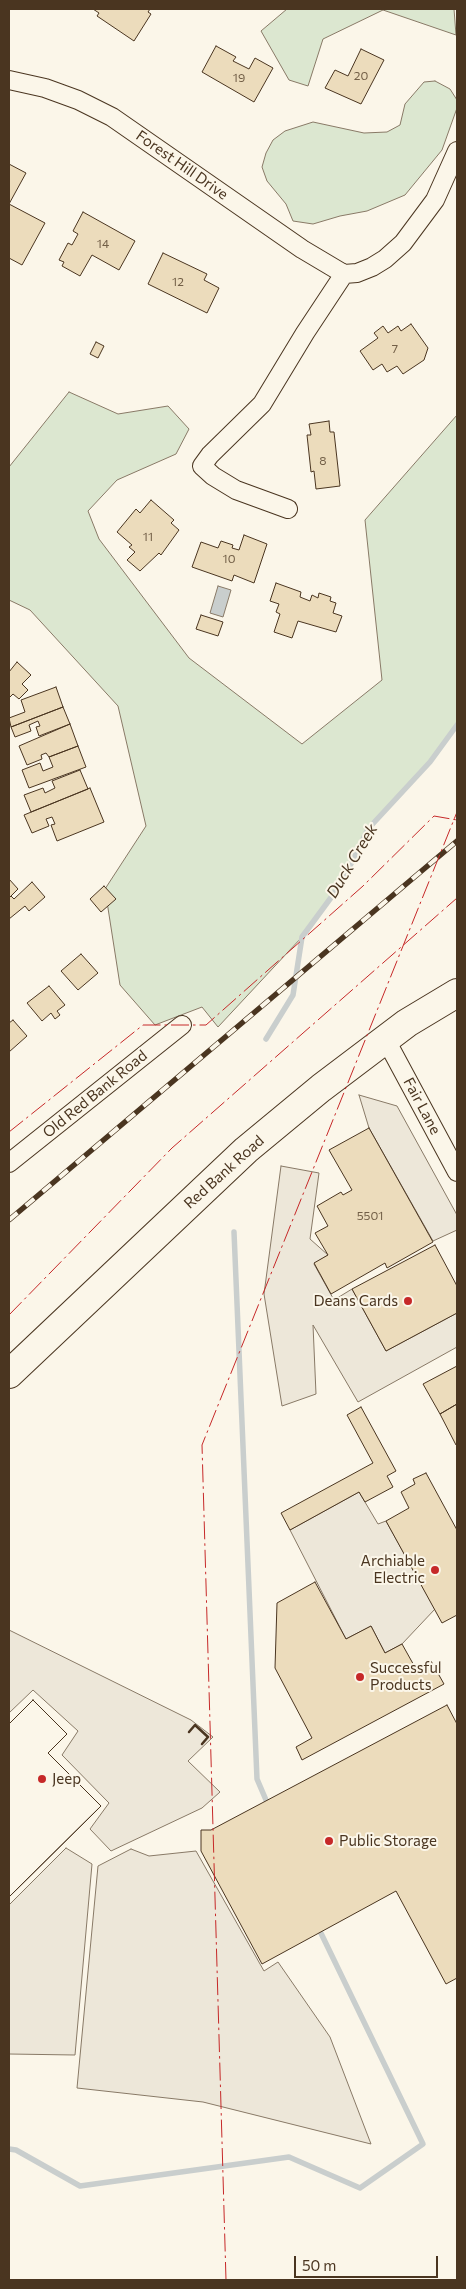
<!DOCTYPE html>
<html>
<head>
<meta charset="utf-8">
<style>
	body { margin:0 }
	#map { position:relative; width:466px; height:2289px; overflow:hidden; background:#fbf6e9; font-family:Commissioner,sans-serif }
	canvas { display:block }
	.frame { position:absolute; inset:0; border:10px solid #4a3520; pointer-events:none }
	.scale { position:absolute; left:294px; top:2256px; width:144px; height:22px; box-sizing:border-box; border:2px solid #4a3520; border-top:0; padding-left:6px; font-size:15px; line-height:18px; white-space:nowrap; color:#4a3520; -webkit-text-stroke:4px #fbf6e9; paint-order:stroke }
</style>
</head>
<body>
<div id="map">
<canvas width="466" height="2289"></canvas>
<div class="frame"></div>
<div class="scale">50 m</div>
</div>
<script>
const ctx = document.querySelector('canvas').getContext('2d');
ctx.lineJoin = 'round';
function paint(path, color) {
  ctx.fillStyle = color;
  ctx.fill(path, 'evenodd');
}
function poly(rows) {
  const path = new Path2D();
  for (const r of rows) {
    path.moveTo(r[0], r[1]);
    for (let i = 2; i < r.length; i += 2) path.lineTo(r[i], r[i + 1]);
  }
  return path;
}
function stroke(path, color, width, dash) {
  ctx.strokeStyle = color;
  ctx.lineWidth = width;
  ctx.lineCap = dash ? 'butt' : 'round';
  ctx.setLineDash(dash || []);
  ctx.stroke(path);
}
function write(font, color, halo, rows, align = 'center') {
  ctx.font = font + ' Commissioner,sans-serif';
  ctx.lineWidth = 4;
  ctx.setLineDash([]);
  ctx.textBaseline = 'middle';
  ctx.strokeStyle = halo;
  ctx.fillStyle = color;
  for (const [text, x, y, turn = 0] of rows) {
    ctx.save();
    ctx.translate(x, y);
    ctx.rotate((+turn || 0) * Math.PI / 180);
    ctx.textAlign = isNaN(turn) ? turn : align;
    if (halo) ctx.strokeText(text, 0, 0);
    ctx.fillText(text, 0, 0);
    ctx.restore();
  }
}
const green = poly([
	[287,9,454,9,456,35,383,10,323,39,308,86,289,80,261,31,287,9],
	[435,81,450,89,457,100,457,108,442,150,405,195,367,211,340,216,313,224,293,221,286,204,267,181,262,167,266,153,273,140,285,131,313,122,364,133,387,132,400,125,405,104,424,82,435,81],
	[69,392,118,414,168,406,189,429,176,454,117,480,88,511,99,539,189,658,302,744,382,680,365,520,457,415,457,725,430,762,368,829,341,884,302,937,218,1027,202,1007,155,1025,120,985,105,889,146,826,118,706,30,610,9,600,9,467,69,392]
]);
const parking = poly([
	[359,1095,397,1106,457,1215,457,1230,433,1241,369,1128,359,1095],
	[281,1166,319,1173,310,1239,328,1255,314,1264,334,1300,352,1289,386,1351,457,1313,457,1347,358,1402,313,1325,316,1394,282,1406,264,1294,281,1166],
	[359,1492,378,1524,386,1521,435,1609,402,1644,385,1653,371,1626,346,1639,290,1530,359,1492],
	[9,1630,191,1720,213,1737,188,1761,220,1792,202,1808,111,1851,90,1829,109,1803,62,1755,78,1731,33,1690,9,1713,9,1630],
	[66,1848,92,1864,75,2055,9,2054,9,1905,66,1848],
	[131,1849,149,1856,196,1851,264,1971,278,1962,330,2037,371,2144,203,2102,77,2088,98,1866,131,1849]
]);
const water = poly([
	[218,586,231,590,223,617,210,613,218,586]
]);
const stream = poly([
	[266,1039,293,995,302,937,341,884,368,829,430,762,457,725],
	[234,1232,257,1779,269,1807],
	[9,2149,16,2150,80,2186,289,2157,360,2188,423,2144,318,1927]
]);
const building = poly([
	[93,9,150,9,148,12,151,14,134,41,97,16,99,13,93,9],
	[216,46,236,57,233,61,249,69,255,58,273,68,254,102,202,72,216,46],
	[361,49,384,60,361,104,325,88,335,70,348,76,361,49],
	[9,164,26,173,9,204,45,223,22,265,9,258,9,164],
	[83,212,135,241,119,270,92,255,80,276,62,266,64,262,59,260,68,243,72,245,78,234,73,231,83,212],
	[163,253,207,274,204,280,219,288,207,313,148,284,163,253],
	[411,324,428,348,424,360,403,374,397,366,387,372,382,364,373,370,360,351,378,338,374,333,383,326,388,333,398,326,401,331,411,324],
	[96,342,104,346,98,358,90,354,96,342],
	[329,421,330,432,334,432,340,486,316,489,314,471,311,472,307,435,311,435,309,424,329,421],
	[151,500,174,520,171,523,179,530,161,555,159,553,140,571,127,560,135,552,129,547,132,545,117,532,136,509,140,513,151,500],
	[244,535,267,544,254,583,234,575,232,581,192,567,201,542,218,548,221,541,233,545,232,548,239,550,244,535],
	[276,583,301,592,300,597,310,601,312,595,318,598,319,593,331,597,330,601,336,603,333,613,342,616,336,632,298,621,292,638,274,632,280,614,276,612,279,604,270,601,276,583],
	[201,615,223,622,218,636,196,629,201,615],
	[17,662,31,675,22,684,28,690,19,699,13,694,9,698,9,672,17,662],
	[56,687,63,707,11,727,9,718,25,712,21,700,56,687],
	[63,707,70,724,39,736,36,727,40,726,38,721,29,725,31,731,15,737,11,727,63,707],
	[70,724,78,746,49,757,46,753,41,755,42,759,27,765,19,746,70,724],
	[78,746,86,767,29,788,22,770,40,763,43,771,53,767,49,757,78,746],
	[80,770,88,789,31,812,24,795,43,788,45,793,55,788,52,781,80,770],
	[90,788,104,822,57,841,51,825,55,824,52,817,46,819,49,826,32,833,24,815,90,788],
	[9,879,18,889,9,898,9,879],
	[32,882,45,897,29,911,25,906,9,919,9,898,11,896,14,899,32,882],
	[104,886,116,899,101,912,90,899,104,886],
	[81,954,98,973,78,990,61,971,81,954],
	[49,986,65,1005,57,1011,60,1015,55,1019,51,1013,42,1021,27,1003,49,986],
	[13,1020,27,1036,9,1052,9,1023,13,1020],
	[369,1128,433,1242,387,1268,385,1263,331,1294,314,1263,328,1255,315,1233,328,1226,317,1206,341,1192,343,1195,352,1190,329,1150,369,1128],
	[435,1245,457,1286,457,1313,386,1351,352,1289,435,1245],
	[457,1366,457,1404,440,1414,423,1384,457,1366],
	[457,1404,457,1444,456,1445,440,1414,457,1404],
	[361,1407,396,1471,387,1476,393,1487,365,1502,359,1492,290,1530,281,1513,373,1463,347,1415,361,1407],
	[426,1473,457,1530,457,1615,442,1623,386,1521,409,1508,401,1492,415,1484,413,1479,426,1473],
	[315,1582,346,1639,371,1626,385,1653,402,1644,416,1669,431,1661,444,1684,302,1760,296,1747,312,1738,275,1668,277,1603,315,1582],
	[33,1700,67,1734,48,1753,101,1806,9,1897,9,1724,33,1700],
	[33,1700,67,1734,48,1753,101,1806,9,1897,9,1724,33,1700],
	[447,1705,457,1724,457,1978,446,1984,396,1891,262,1964,201,1851,201,1830,211,1830,447,1705]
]);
const minor = poly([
	[9,80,45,88,78,100,112,117,302,249,344,274,357,273,372,267,385,259,403,243,435,200,457,151],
	[288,509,236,490,213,476,202,466,210,455,262,404,305,333,344,274],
	[386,1040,457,1172],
	[9,1163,182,1025]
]);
const trunk = poly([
	[9,1374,246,1150,321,1088,407,1023,457,993]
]);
const rail = poly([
	[9,1220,457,841]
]);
const wall = poly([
	[189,1732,195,1725,208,1737,202,1744]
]);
const power = poly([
	[9,1132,143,1025,206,1025,363,886,434,816,457,820],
	[9,1315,172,1148,457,898],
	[226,2280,202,1445,457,812]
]);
const markers = [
	[408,1301,5,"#c62828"],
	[435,1570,5,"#c62828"],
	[360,1677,5,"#c62828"],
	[42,1779,5,"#c62828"],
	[329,1841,5,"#c62828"]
];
const numberNames = [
	["20",361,76],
	["19",239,78],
	["14",103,244],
	["12",178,282],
	["7",395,349],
	["8",323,461],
	["11",148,537],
	["10",229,559],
	["5501",370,1216]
];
const streetNames = [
	["Forest Hill Drive",182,165,35],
	["Old Red Bank Road",95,1094,-39],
	["Fair Lane",422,1106,62],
	["Red Bank Road",224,1172,-42]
];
const poiNames = [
	["Deans Cards",398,1301,"right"],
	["Archiable",425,1561,"right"],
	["Electric",425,1578,"right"],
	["Successful",370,1668],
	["Products",370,1685],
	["Jeep",52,1779],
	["Public Storage",339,1841]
];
const waterNames = [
	["Duck Creek",352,861,-59]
];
paint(green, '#dce7d0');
stroke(green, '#887966', 1);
paint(parking, '#ede7d9');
stroke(parking, '#887966', 1);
paint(water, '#c9cecd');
stroke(water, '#887966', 1);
stroke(stream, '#c9cecd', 5.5);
paint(building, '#ecdcbc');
stroke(building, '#4a3520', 1);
stroke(minor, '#4a3520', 20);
stroke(trunk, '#4a3520', 30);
stroke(minor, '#fbf6e9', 18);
stroke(trunk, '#fbf6e9', 28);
stroke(rail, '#4a3520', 5.5);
stroke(rail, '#fbf6e9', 4, [11]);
stroke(wall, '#4a3520', 2.5);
stroke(power, '#c62828', 1, [18, 4, 2.5, 4]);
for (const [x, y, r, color] of markers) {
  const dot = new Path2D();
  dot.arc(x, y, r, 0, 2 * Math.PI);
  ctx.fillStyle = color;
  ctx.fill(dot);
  stroke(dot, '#fbf6e9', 2);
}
write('12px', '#725f47', null, numberNames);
write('15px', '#4a3520', '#fbf6e9', streetNames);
write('15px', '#4a3520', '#fbf6e9', poiNames, 'left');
write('italic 16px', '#4a3520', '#fbf6e9', waterNames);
</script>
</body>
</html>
